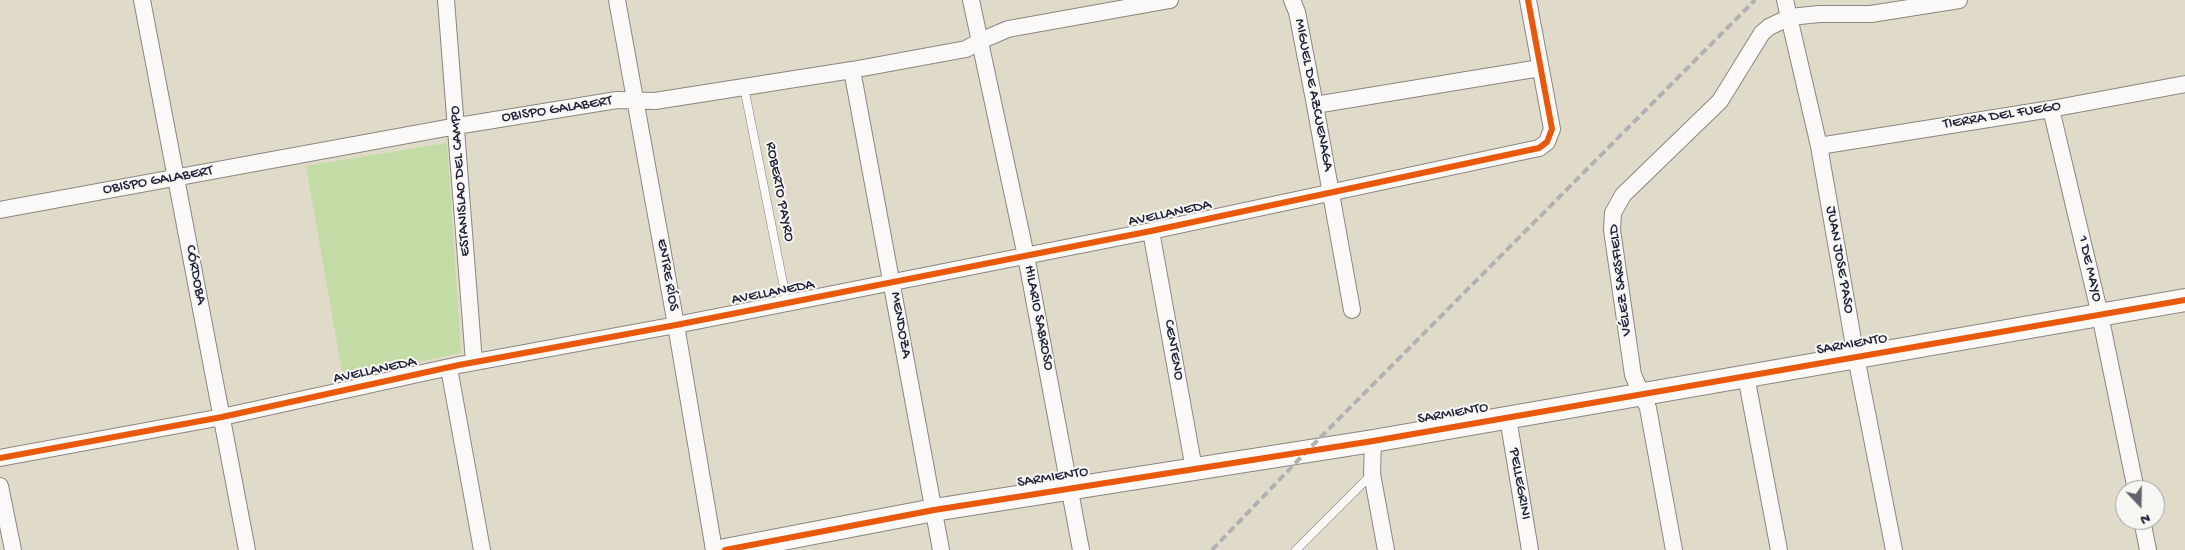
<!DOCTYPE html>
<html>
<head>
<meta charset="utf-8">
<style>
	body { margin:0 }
	#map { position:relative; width:2185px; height:550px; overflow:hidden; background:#e0dac8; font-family:"Gochi Hand",sans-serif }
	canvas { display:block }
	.north { position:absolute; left:2115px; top:480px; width:50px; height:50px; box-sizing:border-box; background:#f6f6f2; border:1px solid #a1a1a9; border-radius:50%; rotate:159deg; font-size:14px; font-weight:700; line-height:20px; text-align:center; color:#22223b }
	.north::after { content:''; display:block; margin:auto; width:18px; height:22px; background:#64626c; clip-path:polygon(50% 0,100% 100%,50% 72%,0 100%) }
</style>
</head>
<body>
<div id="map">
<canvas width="2185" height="550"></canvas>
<div class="north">N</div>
</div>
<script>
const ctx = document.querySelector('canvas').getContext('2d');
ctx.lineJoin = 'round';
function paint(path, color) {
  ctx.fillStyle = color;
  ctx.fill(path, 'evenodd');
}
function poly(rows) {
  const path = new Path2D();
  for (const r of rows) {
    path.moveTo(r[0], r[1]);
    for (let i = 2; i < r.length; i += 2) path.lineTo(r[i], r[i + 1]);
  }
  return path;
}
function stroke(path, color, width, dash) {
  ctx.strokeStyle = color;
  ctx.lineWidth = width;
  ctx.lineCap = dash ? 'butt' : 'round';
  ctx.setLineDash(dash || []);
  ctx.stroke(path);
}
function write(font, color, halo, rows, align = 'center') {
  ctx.font = font + ' "Gochi Hand",sans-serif';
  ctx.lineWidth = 4;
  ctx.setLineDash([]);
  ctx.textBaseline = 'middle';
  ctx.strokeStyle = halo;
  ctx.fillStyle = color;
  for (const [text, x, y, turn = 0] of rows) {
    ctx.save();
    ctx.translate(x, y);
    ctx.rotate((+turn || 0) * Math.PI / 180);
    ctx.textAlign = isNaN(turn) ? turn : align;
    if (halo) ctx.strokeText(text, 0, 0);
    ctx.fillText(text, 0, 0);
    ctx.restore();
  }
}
const green = poly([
	[447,143,461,353,343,377,306,166]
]);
const lane = poly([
	[744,87,787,303],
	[1296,550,1372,474]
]);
const street = poly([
	[142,0,247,550],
	[446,0,474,362],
	[617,0,676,325,714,550],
	[971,0,1026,256,1081,550],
	[1292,0,1297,12,1315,105,1352,310],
	[1785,0,1819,146,1856,357,1894,550],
	[852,70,941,550],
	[1315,105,1540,68],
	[2051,109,2100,315,2136,490],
	[1819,146,2051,109,2185,84],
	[0,210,457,126,617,100,655,101,852,70,966,49,980,41,1008,29,1170,0],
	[1151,231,1194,469],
	[449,368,482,550],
	[1746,376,1779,550],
	[1508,418,1530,550],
	[1373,441,1372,474,1386,550],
	[0,458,222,417,459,365,676,325,1151,231,1539,148,1547,142,1552,129,1528,0],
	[0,486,13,550],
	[2142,520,2148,550],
	[1674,550,1648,408,1633,375,1612,230,1613,213,1623,195,1720,101,1762,33,1769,27,1790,17,1819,14,1871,14,1959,0]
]);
const secondary = poly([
	[725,550,934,510,1373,441,2185,300]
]);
const rail = poly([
	[1212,550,1306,452,1755,0]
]);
const cycleway = poly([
	[0,458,222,417,459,365,676,325,1151,231,1539,148,1547,142,1552,129,1528,0],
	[725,550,934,510,1373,441,2185,300]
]);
const streetNames = [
	["MIGUEL DE AZCUENAGA",1313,95,79],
	["OBISPO GALABERT",557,110,-9],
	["TIERRA DEL FUEGO",2002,116,-9],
	["OBISPO GALABERT",158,181,-10],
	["ESTANISLAO DEL CAMPO",461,181,-94],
	["ROBERTO PAYRO",779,192,79],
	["AVELLANEDA",1170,214,-12],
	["JUAN JOSE PASO",1839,260,80],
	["1 DE MAYO",2089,269,77],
	["CÓRDOBA",195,275,79],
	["ENTRE RÍOS",667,275,80],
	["VÉLEZ SARSFIELD",1621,280,-97],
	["AVELLANEDA",773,293,-11],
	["HILARIO SABROSO",1038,318,79],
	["MENDOZA",900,325,80],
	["SARMIENTO",1852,345,-10],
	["CENTENO",1173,350,80],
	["AVELLANEDA",375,371,-12],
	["SARMIENTO",1453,414,-10],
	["SARMIENTO",1053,478,-9],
	["PELLEGRINI",1519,484,80]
];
paint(green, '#c3dba5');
stroke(lane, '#8a8782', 9);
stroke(street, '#8a8782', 18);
stroke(secondary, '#8a8782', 24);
stroke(lane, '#faf9f7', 8);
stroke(street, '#faf9f7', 16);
stroke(secondary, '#faf9f7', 22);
stroke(rail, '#b2b1b2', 4, [8, 4]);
stroke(cycleway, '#e8590c', 6);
write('15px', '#22223b', '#f6f6f2', streetNames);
</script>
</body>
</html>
